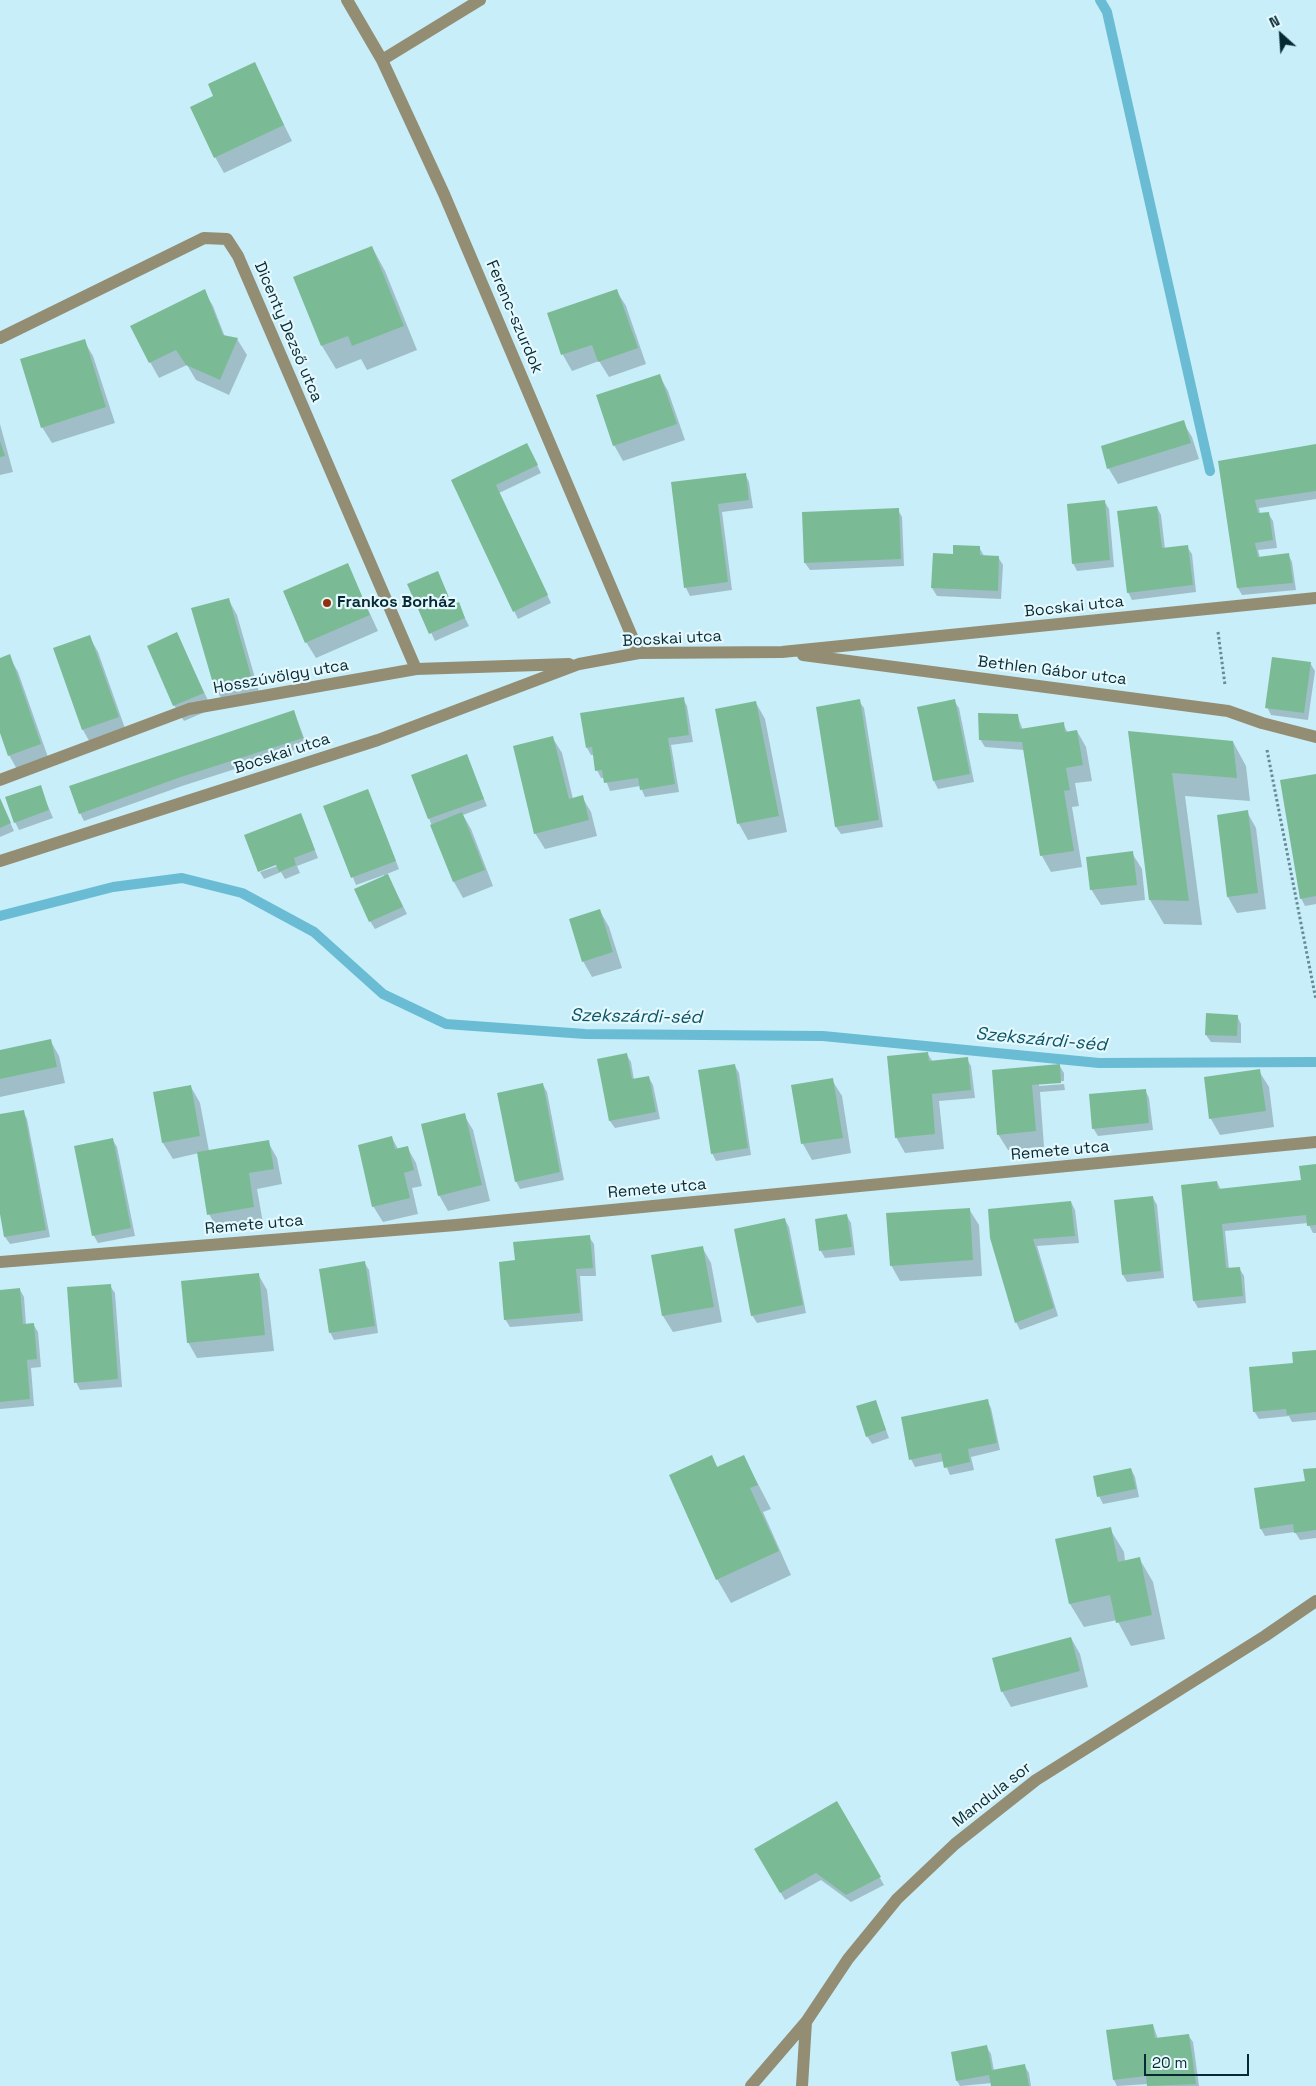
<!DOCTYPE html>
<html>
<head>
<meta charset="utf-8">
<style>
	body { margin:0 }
	#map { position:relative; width:1316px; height:2086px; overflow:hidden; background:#c8eef9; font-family:"Space Grotesk",sans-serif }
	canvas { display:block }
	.north { position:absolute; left:1256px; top:10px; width:50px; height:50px; -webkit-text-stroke:4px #e5f8fd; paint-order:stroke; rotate:334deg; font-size:14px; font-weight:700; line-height:20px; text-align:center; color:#062a33 }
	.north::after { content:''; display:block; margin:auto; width:18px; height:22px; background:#062a33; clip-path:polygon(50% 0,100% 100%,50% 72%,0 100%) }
	.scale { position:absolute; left:1144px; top:2054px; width:105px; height:22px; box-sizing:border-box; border:2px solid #062a33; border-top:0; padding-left:6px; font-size:15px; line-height:18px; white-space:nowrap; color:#062a33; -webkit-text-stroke:4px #e5f8fd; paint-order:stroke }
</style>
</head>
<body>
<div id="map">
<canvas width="1316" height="2086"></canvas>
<div class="north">N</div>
<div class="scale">20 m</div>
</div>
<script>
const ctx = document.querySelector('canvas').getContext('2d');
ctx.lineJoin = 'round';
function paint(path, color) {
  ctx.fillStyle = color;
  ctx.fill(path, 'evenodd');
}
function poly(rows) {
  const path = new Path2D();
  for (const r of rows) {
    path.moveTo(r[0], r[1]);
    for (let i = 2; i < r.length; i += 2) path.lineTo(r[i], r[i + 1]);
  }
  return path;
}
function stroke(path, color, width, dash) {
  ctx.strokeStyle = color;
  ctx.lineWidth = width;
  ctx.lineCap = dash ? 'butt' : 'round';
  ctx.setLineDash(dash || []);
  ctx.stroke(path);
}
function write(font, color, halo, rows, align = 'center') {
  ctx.font = font + ' "Space Grotesk",sans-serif';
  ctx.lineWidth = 4.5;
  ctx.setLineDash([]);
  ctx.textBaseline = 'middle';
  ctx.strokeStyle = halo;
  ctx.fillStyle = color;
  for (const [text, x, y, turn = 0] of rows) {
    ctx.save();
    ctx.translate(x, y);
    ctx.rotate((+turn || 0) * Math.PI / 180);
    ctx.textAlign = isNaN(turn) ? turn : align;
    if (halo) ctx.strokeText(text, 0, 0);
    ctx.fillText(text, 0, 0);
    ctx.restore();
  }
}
const shadow = poly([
	[254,64,292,141,224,173,215,157,215,97],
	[372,247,385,271,417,350,367,370,361,359,336,369,322,346],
	[616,290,626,306,646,364,609,377,599,361,572,371,563,355,548,314],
	[204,291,213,306,225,337,237,339,247,355,229,395,196,380,187,365,159,378,150,362],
	[84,341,93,356,115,423,52,443,42,427],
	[659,375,668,391,685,440,623,461,614,445],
	[1183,422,1192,437,1199,459,1118,484,1109,469,1102,447],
	[0,424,13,472,0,475],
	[1316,445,1316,499,1259,508,1260,514,1268,513,1273,521,1277,548,1258,550,1260,558,1288,554,1292,562,1296,590,1242,595,1238,588,1219,462],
	[531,453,541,473,499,493,551,603,518,619,452,481],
	[745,474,749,482,753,508,722,512,732,590,690,596,686,588,672,484],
	[1104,501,1109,509,1114,567,1077,571,1073,563],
	[1157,507,1161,515,1165,549,1187,547,1192,554,1196,592,1132,600,1128,592],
	[898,510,902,517,904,566,810,570,805,563],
	[979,547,984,556,998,557,1003,565,1001,599,937,596,932,588,954,555],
	[347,564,378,631,316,658,306,642],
	[441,580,453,606,458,604,469,626,435,641,409,585],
	[228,599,237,615,259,692,224,703,215,687,192,609],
	[177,634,212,709,184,721,174,705],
	[89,636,98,652,127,734,92,746,83,730,55,649],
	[9,656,18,672,49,760,18,771,9,755,0,730,0,659],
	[1310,663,1315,671,1308,720,1271,715,1267,707],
	[683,699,687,706,693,742,671,745,679,792,645,797,640,786,610,791,605,778,601,778,597,770,594,755,591,755,587,748],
	[859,701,864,708,883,827,841,834,836,827],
	[954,701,959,708,974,782,938,789,934,781,919,708],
	[756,703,765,719,787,832,748,840,739,824,717,710],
	[294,711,307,746,182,786,84,821,80,813],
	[1017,715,1023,730,1063,724,1068,733,1077,731,1086,747,1092,781,1075,783,1079,806,1072,807,1082,867,1051,872,1042,856,1024,750,985,747,980,739],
	[1129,733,1233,742,1246,766,1250,801,1185,796,1202,925,1164,924,1150,900],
	[552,737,562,753,573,799,582,797,591,812,597,836,545,849,535,833],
	[466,755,487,806,463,815,471,829,493,886,463,898,454,882,412,775],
	[1316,775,1316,904,1305,906,1301,898],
	[40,787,53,818,19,830,15,822],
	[368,790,399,869,387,874,407,914,375,929,370,921,384,877,384,875,356,885,325,807],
	[0,800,14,831,0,837],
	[1247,812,1256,828,1266,909,1237,913,1228,897],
	[301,814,318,858,297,866,300,873,285,879,281,872,264,879,260,872,283,864],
	[1132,853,1142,869,1145,900,1101,905,1091,889],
	[600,911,609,927,622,968,592,977,583,961],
	[1237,1016,1241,1024,1241,1043,1211,1042,1206,1035],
	[50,1040,59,1056,65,1083,0,1097,0,1051],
	[927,1053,933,1062,967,1059,971,1066,975,1098,939,1101,944,1149,905,1153,896,1137],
	[626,1054,631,1062,634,1080,649,1078,653,1085,660,1119,615,1128,610,1121,598,1060],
	[1059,1065,1064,1073,1064,1081,1039,1083,1039,1086,1064,1084,1065,1090,1040,1092,1044,1147,1008,1150,998,1134,1032,1072],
	[735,1066,739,1073,751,1155,716,1161,712,1153],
	[1259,1071,1269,1087,1274,1127,1220,1135,1211,1119,1205,1078],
	[832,1080,842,1096,851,1153,812,1160,803,1144,793,1086],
	[543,1085,547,1092,564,1180,520,1189,516,1181],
	[191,1087,200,1103,209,1151,268,1142,277,1158,282,1184,257,1189,263,1223,218,1230,209,1214,199,1153,173,1159,163,1143],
	[1145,1090,1149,1098,1153,1130,1098,1136,1093,1128],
	[23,1111,27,1119,50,1237,10,1244,5,1237,0,1207,0,1115],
	[464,1115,473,1130,490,1201,448,1211,439,1195],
	[392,1138,398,1149,407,1147,416,1163,422,1186,412,1188,418,1214,383,1222,373,1206],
	[112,1139,117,1147,135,1236,98,1243,94,1236,75,1147],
	[1316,1165,1316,1233,1313,1233,1308,1223,1225,1231,1229,1269,1239,1268,1244,1276,1246,1303,1198,1308,1194,1301,1217,1182,1221,1190,1302,1181],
	[1153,1198,1157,1205,1164,1278,1127,1282,1123,1275],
	[1071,1202,1075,1210,1079,1243,1037,1246,1058,1316,1020,1330,1016,1322,991,1238],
	[969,1209,979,1225,982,1276,900,1281,891,1265],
	[847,1216,851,1223,855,1255,825,1258,821,1251],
	[785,1220,789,1227,806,1313,757,1323,752,1315],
	[589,1237,594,1244,596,1276,580,1276,583,1321,510,1327,505,1319,516,1261],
	[702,1247,711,1263,722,1322,673,1332,663,1316],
	[364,1262,369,1270,378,1333,334,1340,330,1332],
	[258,1274,267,1290,274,1351,197,1358,188,1342],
	[110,1286,115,1293,122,1387,80,1390,76,1382],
	[20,1290,24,1297,26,1325,33,1324,38,1332,41,1367,31,1368,34,1406,0,1409,0,1291],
	[1316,1351,1316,1420,1292,1422,1289,1416,1259,1419,1254,1411,1295,1364],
	[987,1400,991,1408,1000,1450,971,1457,974,1470,950,1475,944,1461,915,1467,911,1459],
	[875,1401,889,1438,872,1444,867,1436],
	[712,1457,718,1468,744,1457,771,1509,763,1512,791,1575,731,1603,717,1579],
	[1131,1469,1135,1477,1139,1497,1103,1504,1099,1496],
	[1316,1469,1316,1538,1300,1540,1295,1532,1265,1536,1261,1529,1256,1489,1306,1482],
	[1110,1529,1124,1552,1125,1561,1139,1558,1153,1582,1165,1639,1131,1646,1117,1620,1084,1627,1070,1604,1056,1540],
	[1071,1638,1080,1654,1088,1687,1011,1707,1002,1691],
	[836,1802,884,1885,851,1902,821,1880,785,1900,755,1849],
	[1153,2025,1158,2039,1188,2035,1193,2042,1199,2086,1148,2086,1148,2084,1117,2086,1114,2080,1107,2031],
	[986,2046,991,2054,994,2071,1024,2065,1029,2073,1031,2086,993,2086,992,2083,960,2086,957,2081]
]);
const stream = poly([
	[1100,0,1107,12,1210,471],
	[0,916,113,887,182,878,242,893,314,932,383,994,446,1024,585,1034,823,1036,1099,1063,1316,1062]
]);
const building = poly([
	[255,62,284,125,214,158,190,107,213,96,208,84],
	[372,246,404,326,352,346,348,336,321,346,293,277],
	[205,289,223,335,238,338,220,380,186,365,176,350,149,363,130,326],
	[617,289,638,348,598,362,592,345,561,355,547,313],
	[85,339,106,407,41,428,20,359],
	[660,374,677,424,613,446,596,395],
	[1184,420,1191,443,1107,469,1101,446],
	[0,441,5,456,0,457],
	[527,443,538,465,496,485,548,595,513,612,451,480],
	[1316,444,1316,491,1255,500,1258,513,1269,512,1273,540,1255,543,1258,557,1289,553,1293,583,1237,588,1218,461],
	[746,473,749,500,718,504,728,582,684,588,671,482],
	[1105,500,1110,560,1072,564,1067,504],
	[1157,506,1162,548,1188,545,1193,585,1127,593,1117,511],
	[899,508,901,559,804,563,802,512],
	[953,545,980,546,980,555,999,556,998,591,931,588,933,553,953,554],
	[348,563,370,615,305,643,283,591],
	[438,571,452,605,459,602,465,618,429,634,407,584],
	[229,598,251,676,214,687,191,608],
	[177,632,204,693,173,706,147,646],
	[90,635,119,717,82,730,53,648],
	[10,654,41,744,8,756,0,733,0,658],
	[1272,657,1311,662,1304,713,1265,708],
	[684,697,689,735,668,738,675,784,640,790,638,778,604,783,602,770,595,771,592,747,586,748,580,713],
	[860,699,879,820,835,827,816,707],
	[955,699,970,774,933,781,917,707],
	[756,701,779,816,737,824,715,709],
	[294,710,303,738,178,778,79,814,69,786],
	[978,713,1018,714,1020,729,1064,722,1065,732,1077,730,1083,765,1066,768,1070,790,1064,791,1074,851,1040,856,1022,742,979,740],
	[1128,731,1233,741,1237,778,1172,773,1189,901,1149,900],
	[553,736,569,799,583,795,589,820,534,834,513,746],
	[467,754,484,799,428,819,411,775],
	[1316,774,1316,896,1300,899,1280,780],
	[41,785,49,810,14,823,5,797],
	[368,789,396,861,351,878,323,806],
	[0,798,11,823,0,828],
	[1248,810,1258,893,1227,897,1217,815],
	[462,812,485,870,453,882,430,825],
	[301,813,315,850,294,858,296,865,279,872,276,865,258,872,244,835],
	[1133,851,1137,885,1090,890,1086,857],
	[388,874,403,907,369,922,354,889],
	[600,909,613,952,582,962,569,919],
	[1206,1013,1238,1015,1237,1036,1205,1035],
	[51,1039,57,1067,0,1079,0,1050],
	[928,1052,929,1061,968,1057,971,1090,932,1094,935,1134,895,1138,887,1056],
	[627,1053,632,1079,649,1076,656,1112,609,1121,597,1059],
	[735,1064,748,1148,711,1154,698,1070],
	[1060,1064,1061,1083,1032,1085,1036,1131,997,1135,992,1070],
	[1260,1069,1266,1111,1209,1119,1204,1077],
	[833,1078,843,1138,801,1144,791,1085],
	[543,1083,560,1172,515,1182,497,1093],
	[191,1085,200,1136,162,1143,153,1092],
	[1146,1089,1149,1123,1092,1129,1089,1094],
	[24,1110,46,1230,4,1237,0,1214,0,1114],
	[465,1113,482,1185,438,1196,421,1124],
	[392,1136,395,1149,408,1146,414,1170,404,1173,410,1198,372,1207,358,1145],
	[113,1138,131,1228,92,1236,74,1146],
	[269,1140,274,1169,249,1173,254,1207,207,1215,197,1152],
	[1316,1164,1316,1225,1307,1226,1306,1215,1222,1224,1226,1268,1240,1267,1243,1296,1193,1301,1181,1185,1217,1181,1218,1189,1301,1180,1299,1166],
	[1153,1196,1161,1271,1122,1275,1114,1200],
	[1071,1201,1075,1236,1033,1239,1054,1308,1015,1323,990,1238,988,1209],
	[970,1208,973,1260,890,1266,886,1213],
	[847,1214,852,1247,819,1251,815,1219],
	[785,1218,803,1305,751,1316,734,1229],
	[590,1235,593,1268,576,1269,580,1313,504,1320,499,1262,515,1260,513,1242],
	[703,1246,714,1307,662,1316,651,1255],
	[365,1261,375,1326,329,1333,319,1269],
	[259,1273,265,1335,187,1343,181,1281],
	[111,1284,118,1379,74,1383,67,1287],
	[20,1288,23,1324,34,1323,37,1359,27,1360,30,1399,0,1402,0,1290],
	[1316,1350,1316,1412,1287,1415,1286,1409,1253,1412,1249,1367,1293,1363,1292,1352],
	[988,1399,997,1443,968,1449,970,1462,944,1468,941,1453,909,1460,901,1417],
	[876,1400,886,1430,866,1437,856,1406],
	[712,1455,717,1467,744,1455,758,1485,750,1488,779,1551,716,1580,669,1475],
	[1131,1468,1136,1489,1097,1497,1093,1476],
	[1316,1468,1316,1530,1294,1533,1293,1524,1260,1529,1254,1488,1305,1481,1303,1469],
	[1111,1527,1118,1562,1140,1557,1152,1615,1116,1623,1110,1595,1069,1604,1055,1539],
	[1071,1637,1080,1671,1001,1692,992,1658],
	[837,1801,881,1877,846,1895,816,1873,780,1893,754,1849],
	[1153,2024,1155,2038,1189,2034,1196,2084,1147,2086,1146,2076,1113,2080,1106,2030],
	[987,2045,992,2070,1025,2064,1029,2086,991,2086,989,2075,956,2081,951,2052]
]);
const path = poly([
	[1218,632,1225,685],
	[1267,750,1316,1000]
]);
const lane = poly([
	[0,338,204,238,227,239,238,256,416,669]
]);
const street = poly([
	[347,0,382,60,444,194,639,653],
	[382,60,480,0],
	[803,655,1228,711,1262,723,1316,737],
	[0,780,189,709,416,669,569,664],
	[0,861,378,740,579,664,639,653,782,652,1316,598],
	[0,1262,456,1225,1316,1142],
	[751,2086,806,2022,848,1959,897,1899,955,1844,1036,1780,1265,1636,1316,1601],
	[802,2086,806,2022]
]);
const markers = [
	[327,603,5,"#963009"]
];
const streetNames = [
	["Ferenc-szurdok",514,317,67],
	["Dicenty Dezső utca",288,332,67],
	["Bocskai utca",1074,607,-6],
	["Bocskai utca",672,639,-3],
	["Bethlen Gábor utca",1052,671,7],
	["Hosszúvölgy utca",281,677,-10],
	["Bocskai utca",282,754,-18],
	["Remete utca",1060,1151,-5],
	["Remete utca",657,1189,-5],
	["Remete utca",254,1225,-5],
	["Mandula sor",992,1795,-38]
];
const poiNames = [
	["Frankos Borház",337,603]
];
const waterNames = [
	["Szekszárdi-séd",636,1017,1],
	["Szekszárdi-séd",1041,1040,5]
];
paint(shadow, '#0003');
stroke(stream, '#69bcd3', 10);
paint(building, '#7abb95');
stroke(path, '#668b95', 3, [2.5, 2.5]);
stroke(lane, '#938e73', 12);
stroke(street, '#938e73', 12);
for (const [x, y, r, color] of markers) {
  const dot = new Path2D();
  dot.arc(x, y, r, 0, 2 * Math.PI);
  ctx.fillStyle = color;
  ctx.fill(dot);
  stroke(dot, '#e5f8fd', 2);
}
write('16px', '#062a33', '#e5f8fd', streetNames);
write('bold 16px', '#062a33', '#e5f8fd', poiNames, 'left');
write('italic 18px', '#0d5565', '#e5f8fd', waterNames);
</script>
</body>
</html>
